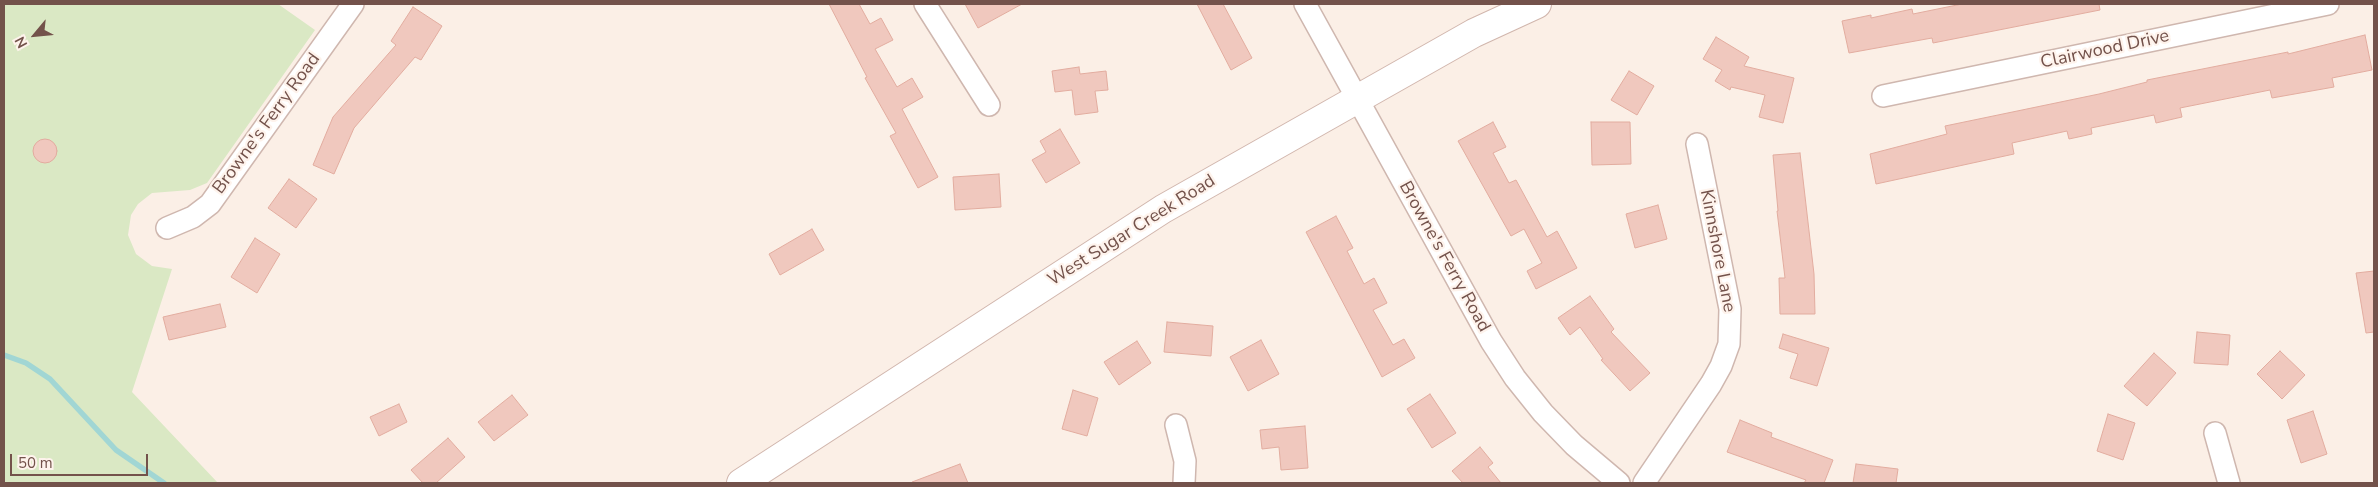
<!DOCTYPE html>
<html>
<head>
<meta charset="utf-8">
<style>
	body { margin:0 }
	#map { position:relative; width:2378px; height:487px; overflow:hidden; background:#fbefe6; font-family:"Nunito Sans",sans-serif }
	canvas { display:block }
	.frame { position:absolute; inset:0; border:5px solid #73524b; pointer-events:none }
	.north { position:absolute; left:10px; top:10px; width:50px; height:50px; -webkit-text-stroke:4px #fef3ec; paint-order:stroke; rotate:242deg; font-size:14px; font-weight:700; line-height:20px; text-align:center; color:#73524b }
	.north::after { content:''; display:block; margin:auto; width:18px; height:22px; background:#73524b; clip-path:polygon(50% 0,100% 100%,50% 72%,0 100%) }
	.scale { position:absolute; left:10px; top:454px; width:138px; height:22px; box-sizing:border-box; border:2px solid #73524b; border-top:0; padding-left:6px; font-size:15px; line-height:18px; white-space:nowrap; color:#73524b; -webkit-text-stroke:4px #fef3ec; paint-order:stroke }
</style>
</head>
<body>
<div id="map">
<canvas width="2378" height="487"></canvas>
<div class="frame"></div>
<div class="north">N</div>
<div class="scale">50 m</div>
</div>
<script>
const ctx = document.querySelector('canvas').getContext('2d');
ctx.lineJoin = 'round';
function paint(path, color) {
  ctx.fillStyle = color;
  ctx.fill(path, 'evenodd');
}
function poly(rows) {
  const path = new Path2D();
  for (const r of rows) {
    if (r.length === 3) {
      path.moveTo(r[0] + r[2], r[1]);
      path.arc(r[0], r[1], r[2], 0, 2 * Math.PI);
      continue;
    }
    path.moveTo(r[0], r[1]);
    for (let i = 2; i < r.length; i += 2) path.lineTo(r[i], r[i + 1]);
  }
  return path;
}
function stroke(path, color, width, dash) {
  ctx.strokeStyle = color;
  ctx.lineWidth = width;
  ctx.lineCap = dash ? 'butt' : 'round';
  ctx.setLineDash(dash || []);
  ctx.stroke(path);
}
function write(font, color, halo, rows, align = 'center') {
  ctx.font = font + ' "Nunito Sans",sans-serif';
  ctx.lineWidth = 4.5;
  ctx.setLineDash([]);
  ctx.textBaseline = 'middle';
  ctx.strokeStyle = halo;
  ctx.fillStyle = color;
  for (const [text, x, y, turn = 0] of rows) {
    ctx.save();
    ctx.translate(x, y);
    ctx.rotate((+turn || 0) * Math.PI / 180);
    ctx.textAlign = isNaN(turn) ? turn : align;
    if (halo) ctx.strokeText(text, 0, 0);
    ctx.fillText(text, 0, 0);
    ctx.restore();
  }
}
const green = poly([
	[4,4,278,4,315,30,207,183,190,190,152,193,138,204,131,215,128,235,136,254,152,266,172,269,132,392,218,483,4,483]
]);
const stream = poly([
	[4,355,26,363,50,379,116,450,164,483]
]);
const building = poly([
	[829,4,859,4,870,24,881,18,893,40,875,49,897,87,912,78,923,97,902,109,938,177,918,188,890,136,896,133,865,78,867,77,829,4],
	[965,4,1022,4,978,28,965,4],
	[1197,4,1223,4,1252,58,1231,70,1197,4],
	[1962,4,2099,4,2100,10,1933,43,1932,38,1849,53,1842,21,1871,15,1871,18,1912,9,1913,14,1962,4],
	[413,7,442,26,421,60,415,57,354,128,334,174,313,165,333,117,396,45,391,41,413,7],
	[2365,35,2372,70,2332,78,2334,87,2272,98,2270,90,2180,108,2182,117,2156,123,2154,115,2091,128,2092,134,2069,139,2067,131,2012,143,2014,154,1876,184,1870,154,1947,134,1945,126,2099,94,2147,82,2147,80,2288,52,2288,54,2365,35],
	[1716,37,1749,57,1744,66,1794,78,1783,123,1759,117,1765,95,1731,87,1730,90,1715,81,1722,70,1703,59,1716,37],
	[1079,67,1080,74,1106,71,1108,90,1095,91,1098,112,1075,115,1072,90,1055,92,1052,71,1079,67],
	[1629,71,1654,86,1637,115,1611,100,1629,71],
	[1493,122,1506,147,1493,153,1509,183,1516,180,1547,237,1557,231,1577,268,1536,289,1527,271,1542,263,1524,229,1511,236,1458,141,1493,122],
	[1591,122,1630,122,1631,164,1592,165,1591,122],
	[1060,129,1080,163,1046,183,1032,160,1046,152,1040,141,1060,129],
	[45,151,12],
	[1800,153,1814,274,1815,314,1780,314,1779,278,1785,278,1777,211,1778,211,1773,155,1800,153],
	[999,174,1001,207,955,210,953,177,999,174],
	[289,179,317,199,296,228,268,208,289,179],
	[1658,205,1667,239,1635,248,1626,214,1658,205],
	[1336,216,1353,248,1347,251,1364,284,1374,278,1387,303,1373,310,1393,345,1404,339,1415,358,1382,377,1306,232,1336,216],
	[812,229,824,250,780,275,769,254,812,229],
	[255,238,280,254,257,293,231,277,255,238],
	[2374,271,2374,332,2366,333,2356,273,2374,271],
	[1590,296,1614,329,1611,332,1650,373,1630,391,1601,360,1603,359,1580,327,1570,335,1558,318,1590,296],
	[220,304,226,327,169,340,163,317,220,304],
	[1167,322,1213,326,1211,356,1164,352,1167,322],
	[2197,332,2230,335,2228,365,2194,363,2197,332],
	[1783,334,1829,348,1817,386,1790,378,1798,354,1779,348,1783,334],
	[1261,340,1279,374,1248,391,1230,357,1261,340],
	[1137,341,1151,363,1119,385,1104,362,1137,341],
	[2280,351,2305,375,2282,399,2257,374,2280,351],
	[2154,353,2176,373,2147,406,2124,386,2154,353],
	[1073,390,1098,398,1087,436,1062,429,1073,390],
	[1430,394,1456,433,1432,448,1407,409,1430,394],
	[512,395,528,415,494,441,478,422,512,395],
	[399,404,407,422,379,436,370,417,399,404],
	[2313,411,2327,454,2301,463,2287,420,2313,411],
	[2108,414,2135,423,2123,460,2097,451,2108,414],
	[1740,420,1772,433,1771,437,1833,460,1824,483,1804,483,1806,480,1727,452,1740,420],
	[1305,426,1308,468,1281,470,1279,447,1262,449,1260,430,1305,426],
	[448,438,465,457,436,483,423,483,411,470,448,438],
	[1480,447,1493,463,1488,467,1501,483,1463,483,1452,471,1480,447],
	[960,464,968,483,912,483,912,482,960,464],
	[1856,464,1898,469,1896,483,1853,483,1856,464]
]);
const minor = poly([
	[925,4,989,105],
	[1305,4,1491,341,1515,378,1543,413,1574,445,1619,483],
	[1883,96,2328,4],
	[167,228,193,217,210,204,353,4],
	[1176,425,1185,461,1184,483],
	[2215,433,2229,483],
	[1644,483,1711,384,1721,366,1729,344,1730,309,1697,144]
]);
const secondary = poly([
	[741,483,1163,209,1474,33,1537,4]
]);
const streetNames = [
	["Clairwood Drive",2105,50,-12],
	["Browne's Ferry Road",267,124,-54],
	["West Sugar Creek Road",1132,231,-32],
	["Kinnshore Lane",1717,251,79],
	["Browne's Ferry Road",1444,257,61]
];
paint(green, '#dae8c4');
stroke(stream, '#a1d6d4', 5.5);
paint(building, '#f0c8be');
stroke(building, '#e2ac9f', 1);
stroke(minor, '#cfb7af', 24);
stroke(secondary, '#d1b6ad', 30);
stroke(minor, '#fff', 21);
stroke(secondary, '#fff', 28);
write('18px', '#73524b', '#fef3ec', streetNames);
</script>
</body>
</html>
